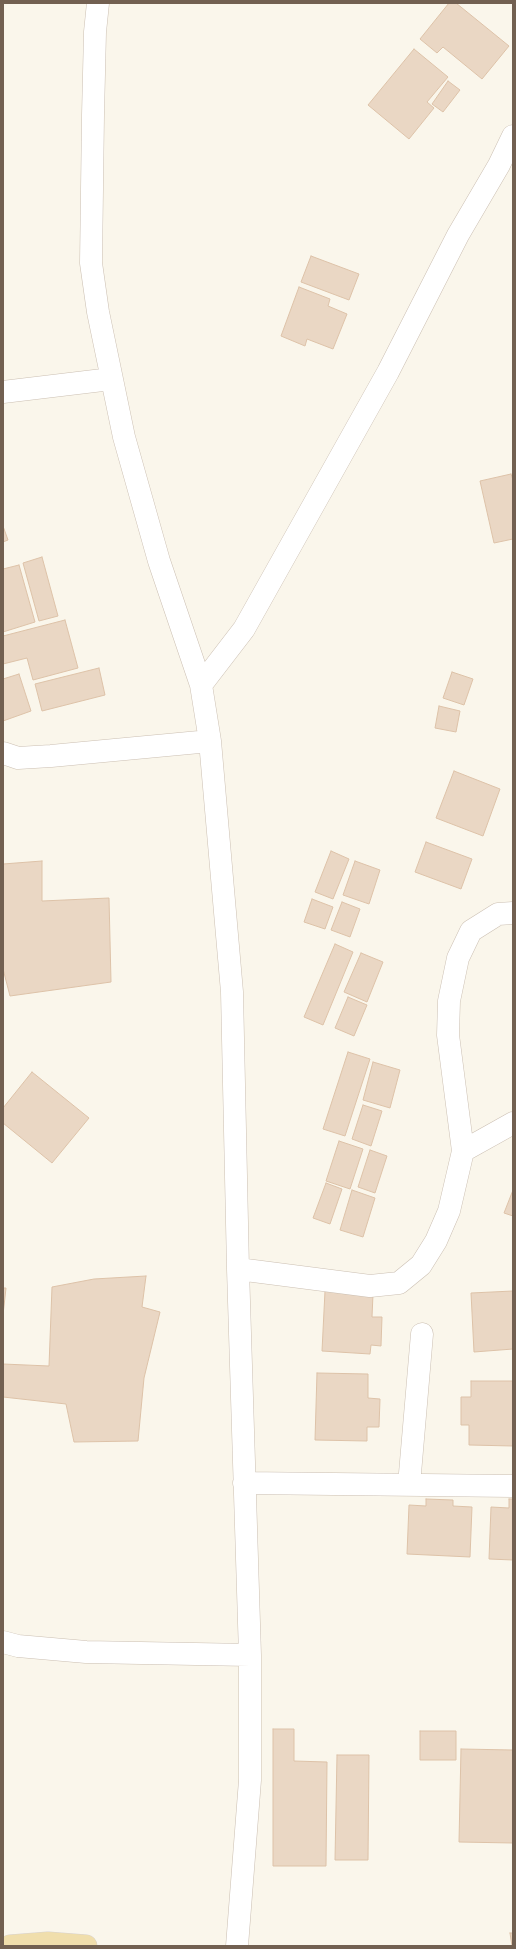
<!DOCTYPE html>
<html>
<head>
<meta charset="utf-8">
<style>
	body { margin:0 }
	#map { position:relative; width:516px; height:1949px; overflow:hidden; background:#faf6eb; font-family:"IBM Plex Sans",sans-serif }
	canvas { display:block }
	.frame { position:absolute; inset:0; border:4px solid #726051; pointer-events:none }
</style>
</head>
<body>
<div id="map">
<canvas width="516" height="1949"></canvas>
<div class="frame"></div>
</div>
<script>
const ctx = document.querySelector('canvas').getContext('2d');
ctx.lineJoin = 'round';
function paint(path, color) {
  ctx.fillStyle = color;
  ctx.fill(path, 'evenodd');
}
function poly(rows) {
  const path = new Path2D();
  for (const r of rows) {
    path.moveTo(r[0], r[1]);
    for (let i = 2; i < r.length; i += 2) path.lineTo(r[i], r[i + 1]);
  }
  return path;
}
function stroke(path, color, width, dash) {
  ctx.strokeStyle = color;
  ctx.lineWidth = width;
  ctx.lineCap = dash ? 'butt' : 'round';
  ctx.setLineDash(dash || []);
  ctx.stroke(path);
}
const building = poly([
	[449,3,456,3,509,46,482,79,443,47,437,53,420,39,449,3],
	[414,49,448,77,427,102,434,108,409,139,368,105,414,49],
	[448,81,460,90,443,112,432,104,448,81],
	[311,256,359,274,349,300,301,282,311,256],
	[299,287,330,299,328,306,347,314,333,349,307,339,305,346,281,336,299,287],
	[511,474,513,480,513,539,494,543,480,481,511,474],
	[3,526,8,540,3,542,3,526],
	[42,557,58,616,39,621,23,563,42,557],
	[19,565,35,622,3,632,3,569,19,565],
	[65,620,78,668,33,680,27,658,3,664,3,636,65,620],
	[99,668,105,695,42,711,35,684,99,668],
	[452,672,473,679,464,705,443,698,452,672],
	[19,674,31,711,3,721,3,679,19,674],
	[439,706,460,711,456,732,435,728,439,706],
	[454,771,500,789,483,836,436,818,454,771],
	[426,842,472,859,461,889,415,872,426,842],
	[331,851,349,859,333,899,315,892,331,851],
	[42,861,42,901,109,898,111,982,10,996,3,969,3,864,42,861],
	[355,861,380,870,369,904,343,895,355,861],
	[312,899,333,907,325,929,304,922,312,899],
	[342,902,360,909,350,937,331,930,342,902],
	[335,944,353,952,323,1025,304,1017,335,944],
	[361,953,383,962,367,1002,344,992,361,953],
	[348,997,367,1005,354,1036,335,1028,348,997],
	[348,1052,370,1059,345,1136,323,1129,348,1052],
	[373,1062,400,1070,390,1108,363,1100,373,1062],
	[32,1072,89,1118,52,1163,3,1123,3,1108,32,1072],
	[363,1105,382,1111,371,1146,352,1139,363,1105],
	[339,1141,363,1149,350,1189,326,1181,339,1141],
	[370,1150,387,1156,375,1193,358,1187,370,1150],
	[326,1183,342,1189,330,1224,313,1218,326,1183],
	[352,1190,375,1198,363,1237,340,1230,352,1190],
	[513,1190,513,1216,504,1213,513,1190],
	[146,1276,142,1307,160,1312,144,1378,138,1441,74,1442,66,1404,3,1397,3,1364,49,1366,52,1287,94,1279,146,1276],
	[3,1288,6,1288,3,1315,3,1288],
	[325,1291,373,1294,372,1317,382,1317,381,1346,371,1345,370,1354,322,1351,325,1291],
	[513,1291,513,1349,474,1352,471,1293,513,1291],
	[317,1373,368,1374,368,1398,380,1399,379,1427,367,1427,367,1441,315,1440,317,1373],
	[471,1381,513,1381,513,1446,469,1445,469,1425,461,1425,461,1397,471,1397,471,1381],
	[426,1499,453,1500,453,1506,472,1507,470,1557,407,1554,409,1505,426,1506,426,1499],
	[509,1499,513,1499,513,1560,489,1559,491,1507,509,1508,509,1499],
	[273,1729,294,1729,294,1761,327,1762,326,1866,273,1866,273,1729],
	[420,1731,456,1731,456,1760,420,1760,420,1731],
	[461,1749,513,1750,513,1843,459,1842,461,1749],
	[337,1755,369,1755,368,1860,335,1860,337,1755],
	[510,1933,513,1933,513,1946,512,1946,510,1933]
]);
const minor = poly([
	[98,3,95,32,93,115,91,263,98,312,124,437,159,561,201,685,210,741,232,992,238,1269,250,1655,250,1780,237,1946],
	[3,392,111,379],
	[201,685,244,629,388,372,458,235,499,165,513,136],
	[3,753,18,758,51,756,210,741],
	[463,1151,513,1123],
	[238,1269,370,1286,399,1283,421,1265,436,1241,449,1211,463,1151,448,1035,449,1001,458,958,471,931,498,914,513,913],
	[244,1483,513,1486],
	[409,1485,422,1334],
	[3,1642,18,1646,86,1652,250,1655]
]);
const major = poly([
	[10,1946,48,1943,86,1946]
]);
paint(building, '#ead7c4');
stroke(building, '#ddc2a8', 1);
stroke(minor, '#cbbfb2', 23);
stroke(major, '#d8d2ce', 23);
stroke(minor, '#fff', 22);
stroke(major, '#f0deac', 22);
</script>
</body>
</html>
